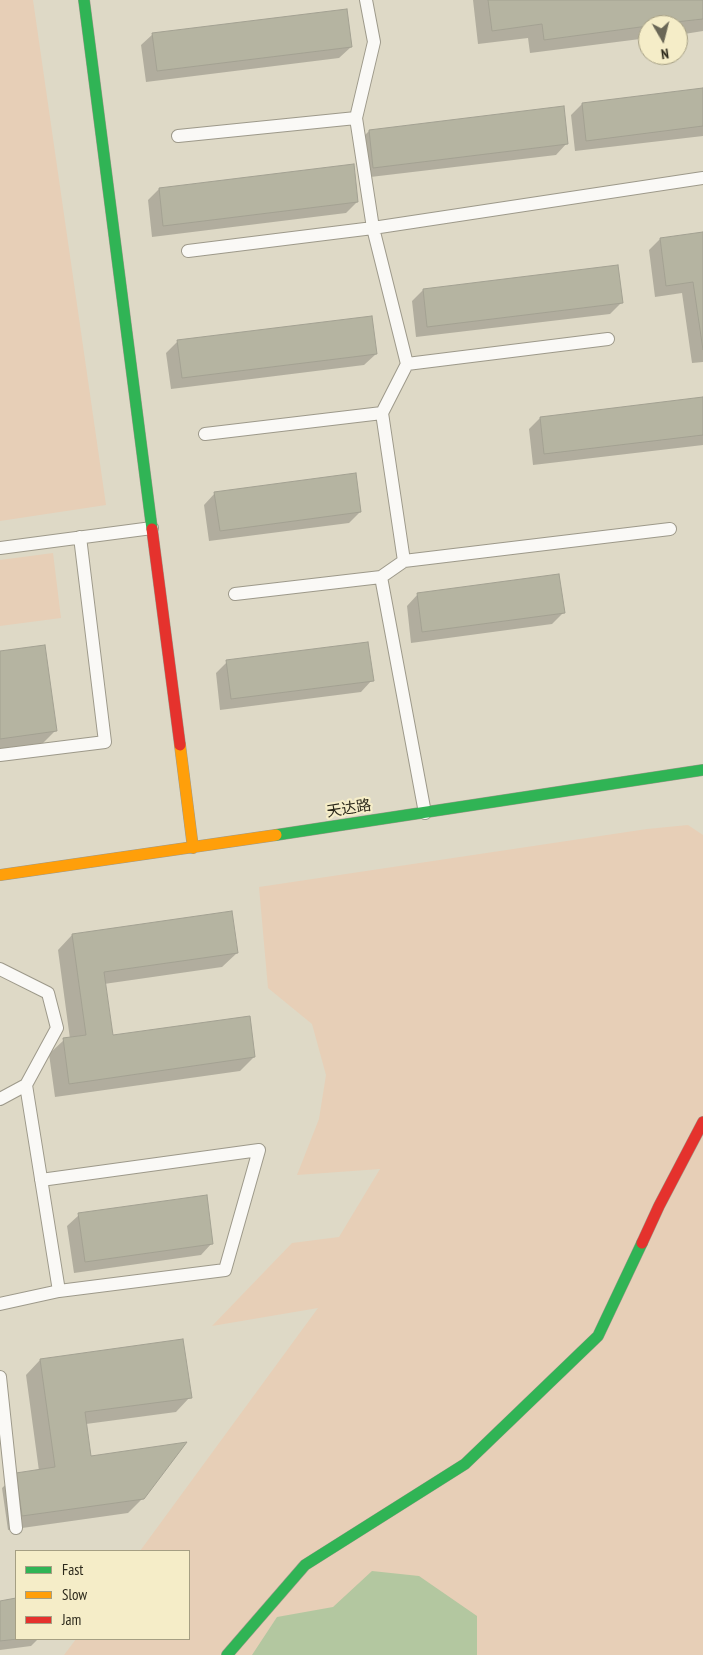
<!DOCTYPE html>
<html>
<head>
<meta charset="utf-8">
<style>
	body { margin:0 }
	#map { position:relative; width:703px; height:1655px; overflow:hidden; background:#ded9c6; font-family:"PT Sans Narrow",sans-serif }
	canvas { display:block }
	.legend { position:absolute; left:15px; top:1550px; width:175px; height:90px; box-sizing:border-box; background:#f5edc8; border:1px solid #a59f83; margin:0; padding:6px 9px; list-style:none; font-size:15px; color:#2c291b }
	.legend li { display:flex; align-items:center; gap:10px; height:25px }
	.legend b { width:25px; border:1px solid #a59f83 }
	.north { position:absolute; left:638px; top:15px; width:50px; height:50px; box-sizing:border-box; background:#f5edc8; border:1px solid #a59f83; border-radius:50%; rotate:172deg; font-size:14px; font-weight:700; line-height:20px; text-align:center; color:#2c291b }
	.north::after { content:''; display:block; margin:auto; width:18px; height:22px; background:#6a6757; clip-path:polygon(50% 0,100% 100%,50% 72%,0 100%) }
</style>
</head>
<body>
<div id="map">
<canvas width="703" height="1655"></canvas>
<ul class="legend">
<li><b style="height:6px;background:#30b455"></b>Fast</li>
<li><b style="height:6px;background:#ff9f0a"></b>Slow</li>
<li><b style="height:6px;background:#e5322d"></b>Jam</li>
</ul>
<div class="north">N</div>
</div>
<script>
const ctx = document.querySelector('canvas').getContext('2d');
ctx.lineJoin = 'round';
function paint(path, color) {
  ctx.fillStyle = color;
  ctx.fill(path, 'evenodd');
}
function poly(rows) {
  const path = new Path2D();
  for (const r of rows) {
    path.moveTo(r[0], r[1]);
    for (let i = 2; i < r.length; i += 2) path.lineTo(r[i], r[i + 1]);
  }
  return path;
}
function stroke(path, color, width, dash) {
  ctx.strokeStyle = color;
  ctx.lineWidth = width;
  ctx.lineCap = dash ? 'butt' : 'round';
  ctx.setLineDash(dash || []);
  ctx.stroke(path);
}
function write(font, color, halo, rows, align = 'center') {
  ctx.font = font + ' "PT Sans Narrow","Noto Sans SC",sans-serif';
  ctx.lineWidth = 4.5;
  ctx.setLineDash([]);
  ctx.textBaseline = 'middle';
  ctx.strokeStyle = halo;
  ctx.fillStyle = color;
  for (const [text, x, y, turn = 0] of rows) {
    ctx.save();
    ctx.translate(x, y);
    ctx.rotate((+turn || 0) * Math.PI / 180);
    ctx.textAlign = isNaN(turn) ? turn : align;
    if (halo) ctx.strokeText(text, 0, 0);
    ctx.fillText(text, 0, 0);
    ctx.restore();
  }
}
const green = poly([
	[0,0,33,0,106,505,0,521],
	[53,553,61,618,0,626,0,560],
	[688,825,703,835,703,1655,64,1655,76,1639,189,1639,189,1551,140,1551,318,1308,212,1326,292,1243,339,1237,380,1169,297,1175,319,1119,326,1075,312,1024,268,988,259,887,647,829]
]);
const water = poly([
	[372,1571,419,1576,477,1616,477,1655,252,1655,277,1617,333,1607]
]);
const shadow = poly([
	[473,0,703,0,703,31,678,35,678,25,648,25,648,38,530,53,528,38,478,44],
	[153,34,351,47,339,58,146,82,141,45],
	[703,89,703,136,575,151,571,115,582,104],
	[369,131,567,143,556,155,362,178,358,142],
	[353,166,357,202,346,213,152,237,148,200,159,189],
	[703,233,703,362,692,363,682,293,655,297,649,250,660,239],
	[423,290,621,303,610,314,416,337,412,301],
	[178,341,376,354,364,365,171,389,166,353],
	[703,398,703,445,533,465,529,429,540,418],
	[215,493,360,512,349,523,209,541,204,505],
	[418,594,563,613,552,624,411,643,407,606],
	[0,652,56,730,41,745,0,750],
	[227,662,372,680,361,692,220,710,216,673],
	[231,913,237,953,222,967,104,984,112,1037,254,1057,240,1071,55,1097,49,1054,64,1040,70,1039,58,950,72,935],
	[79,1215,212,1243,201,1255,74,1273,67,1226],
	[40,1360,190,1397,176,1412,86,1424,90,1457,143,1498,128,1513,8,1530,2,1488,17,1474,39,1471,26,1375],
	[16,1600,16,1639,38,1639,31,1646,0,1650,0,1602]
]);
const building = poly([
	[488,0,703,0,703,19,648,25,648,26,544,40,542,24,492,31,488,0],
	[347,9,352,47,157,71,152,33,347,9],
	[703,88,703,126,586,141,582,103,703,88],
	[564,106,568,144,373,168,369,130,564,106],
	[354,164,358,202,163,226,159,188,354,164],
	[703,232,703,350,693,282,666,286,660,238,703,232],
	[618,265,623,303,427,327,423,289,618,265],
	[372,316,377,354,182,378,177,340,372,316],
	[703,397,703,435,544,454,540,417,703,397],
	[356,473,361,512,220,531,214,492,356,473],
	[559,574,565,613,422,632,417,593,559,574],
	[368,642,374,681,231,699,226,660,368,642],
	[45,645,57,731,0,739,0,651,45,645],
	[232,911,238,953,104,972,113,1035,250,1016,255,1057,69,1084,63,1038,86,1035,72,934,232,911],
	[207,1195,213,1244,85,1262,78,1213,207,1195],
	[183,1339,192,1398,85,1412,91,1456,187,1442,144,1499,22,1516,16,1473,55,1467,40,1359,183,1339],
	[16,1598,16,1639,18,1639,0,1641,0,1601,16,1598]
]);
const lane = poly([
	[178,136,356,118],
	[188,251,373,228,356,118,374,42,366,0],
	[407,364,608,339],
	[205,434,382,413],
	[0,548,152,528],
	[404,561,670,529],
	[235,594,381,577],
	[0,755,105,742,80,537],
	[425,813,381,577,404,561,382,413,407,364,373,228,703,178],
	[0,969,48,993,57,1028,26,1085,59,1291,0,1304],
	[0,1099,26,1085],
	[41,1180,259,1150,225,1270,59,1291],
	[0,1377,16,1528]
]);
const fast = poly([
	[84,0,152,529],
	[276,835,703,770],
	[227,1655,305,1565,465,1464,598,1336,642,1243]
]);
const slow = poly([
	[180,745,193,848],
	[0,875,276,835]
]);
const jam = poly([
	[152,529,180,745],
	[642,1243,659,1206,703,1122]
]);
const streetNames = [
	["天达路",349,809,-9]
];
paint(green, '#e7cfb7');
paint(water, '#b3c7a0');
paint(shadow, '#0003');
paint(building, '#b5b4a1');
stroke(building, '#a3a192', 1);
stroke(lane, '#9d998a', 14);
stroke(fast, '#9d998a', 12);
stroke(slow, '#9d998a', 12);
stroke(jam, '#9d998a', 12);
stroke(lane, '#faf9f6', 12);
stroke(fast, '#30b455', 11);
stroke(slow, '#ff9f0a', 11);
stroke(jam, '#e5322d', 11);
write('15px', '#2c291b', '#f5edc8', streetNames);
</script>
</body>
</html>
